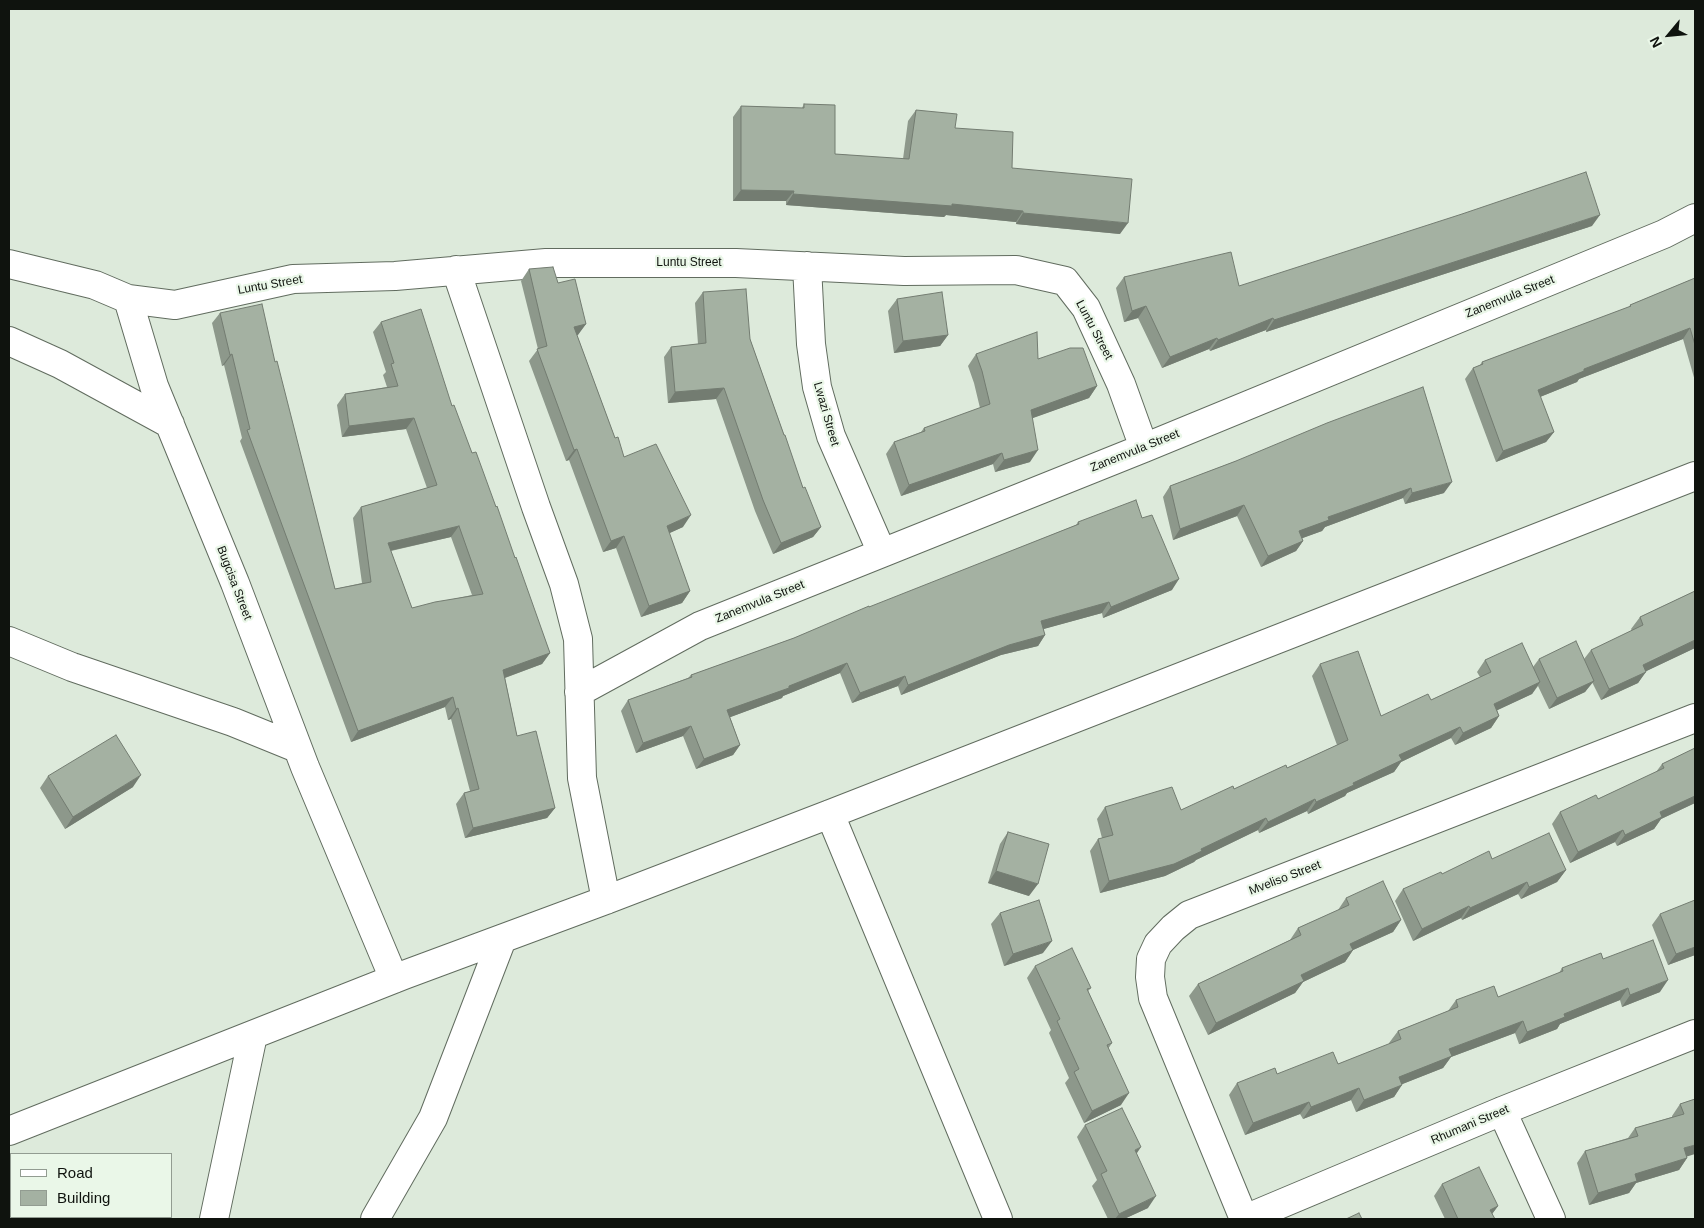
<!DOCTYPE html>
<html>
<head>
<meta charset="utf-8">
<style>
	body { margin:0 }
	#map { position:relative; width:1704px; height:1228px; overflow:hidden; background:#ddeadb; font-family:Helvetica,sans-serif }
	canvas { display:block }
	.frame { position:absolute; inset:0; border:10px solid #0f130e; pointer-events:none }
	.legend { position:absolute; left:10px; top:1153px; width:162px; height:65px; box-sizing:border-box; background:#eaf7e8; border:1px solid #929c91; margin:0; padding:6px 9px; list-style:none; font-size:15px; color:#0f130e }
	.legend li { display:flex; align-items:center; gap:10px; height:25px }
	.legend b { width:25px; border:1px solid #929c91 }
	.north { position:absolute; left:1644px; top:10px; width:50px; height:50px; -webkit-text-stroke:4px #eaf7e8; paint-order:stroke; rotate:242deg; font-size:14px; font-weight:700; line-height:20px; text-align:center; color:#0f130e }
	.north::after { content:''; display:block; margin:auto; width:18px; height:22px; background:#0f130e; clip-path:polygon(50% 0,100% 100%,50% 72%,0 100%) }
</style>
</head>
<body>
<div id="map">
<canvas width="1704" height="1228"></canvas>
<div class="frame"></div>
<ul class="legend">
<li><b style="height:6px;background:#fff"></b>Road</li>
<li><b style="height:14px;background:#a4b1a2"></b>Building</li>
</ul>
<div class="north">N</div>
</div>
<script>
const ctx = document.querySelector('canvas').getContext('2d');
ctx.lineJoin = 'round';
function poly(rows) {
  const path = new Path2D();
  for (const r of rows) {
    path.moveTo(r[0], r[1]);
    for (let i = 2; i < r.length; i += 2) path.lineTo(r[i], r[i + 1]);
  }
  return path;
}
function stroke(path, color, width, dash) {
  ctx.strokeStyle = color;
  ctx.lineWidth = width;
  ctx.lineCap = dash ? 'butt' : 'round';
  ctx.setLineDash(dash || []);
  ctx.stroke(path);
}
function paint(path, color) {
  ctx.fillStyle = color;
  ctx.fill(path, 'evenodd');
}
function write(font, color, halo, rows, align = 'center') {
  ctx.font = font + ' Helvetica,sans-serif';
  ctx.lineWidth = 4.5;
  ctx.setLineDash([]);
  ctx.textBaseline = 'middle';
  ctx.strokeStyle = halo;
  ctx.fillStyle = color;
  for (const [text, x, y, turn = 0] of rows) {
    ctx.save();
    ctx.translate(x, y);
    ctx.rotate((+turn || 0) * Math.PI / 180);
    ctx.textAlign = isNaN(turn) ? turn : align;
    if (halo) ctx.strokeText(text, 0, 0);
    ctx.fillText(text, 0, 0);
    ctx.restore();
  }
}
const street = poly([
	[9,264,95,285,128,299,175,305,293,279,395,276,546,263,736,263,904,271,1016,270,1065,281,1086,308,1121,384,1144,448],
	[807,266,811,344,817,387,831,436,882,553],
	[456,270,536,507,564,584,578,639,582,778,606,900],
	[128,299,154,386,235,583,305,767,394,979],
	[9,341,60,364,170,424],
	[9,641,72,667,233,722,297,748],
	[579,692,700,626,1144,448,1664,234,1695,218],
	[830,814,998,1219],
	[1502,1111,1551,1219],
	[9,1131,404,975,606,900,830,814,1695,476],
	[214,1219,253,1035],
	[375,1219,433,1118,502,939],
	[1244,1219,1153,998,1150,977,1151,959,1158,944,1173,928,1189,915,1695,718],
	[1245,1219,1502,1111,1695,1034]
]);
const wall = poly([
	[804,104,835,154,903,159,908,121,916,110,955,128,1012,168,1120,234,1016,224,1016,222,946,215,944,217,786,205,786,201,733,201,733,117,741,106,802,108],
	[1592,226,1266,332,1266,330,1210,351,1209,349,1162,368,1138,318,1124,322,1116,288,1124,277,1239,286],
	[529,269,558,283,586,324,577,335,615,438,624,457,683,527,669,533,690,591,682,603,641,617,616,548,603,552,569,460,566,461,529,361,538,349,521,281],
	[1695,278,1695,381,1683,339,1579,379,1577,382,1540,397,1554,432,1546,442,1496,462,1465,379,1473,368,1480,365,1482,362,1629,307,1630,305],
	[703,292,750,339,803,488,821,527,813,537,773,554,755,511,716,399,668,403,664,357,671,347,698,344,695,303],
	[897,299,948,335,940,346,894,353,888,311],
	[220,313,275,362,335,589,362,583,353,518,361,507,427,488,406,429,342,437,337,405,345,394,387,387,383,375,386,372,373,332,381,322,452,406,472,453,496,507,550,653,542,664,505,678,517,736,555,808,547,818,465,838,456,804,464,793,470,791,451,719,448,720,445,707,351,742,240,441,242,438,224,365,222,366,212,323],
	[451,537,472,595,412,608,391,551],
	[976,354,1038,359,1097,386,1089,398,1032,418,1030,462,995,472,993,464,901,496,886,454,894,442,921,432,924,428,980,408,974,383,968,366],
	[1236,461,1444,493,1405,504,1403,498,1325,527,1322,531,1302,538,1303,541,1296,551,1261,567,1237,516,1173,540,1163,497,1170,486],
	[1142,518,1172,590,1103,618,1102,613,1043,629,1045,635,1038,646,1001,655,901,695,898,686,852,703,840,673,783,696,782,698,730,717,740,745,733,755,696,769,683,736,636,753,621,711,628,700,688,678,691,675,794,638,1076,525,1078,522],
	[1695,591,1695,648,1646,671,1638,683,1601,700,1592,682,1585,692,1549,709,1538,686,1532,694,1497,710,1499,716,1491,728,1455,745,1451,738,1401,762,1394,772,1347,793,1345,796,1308,814,1307,811,1259,833,1258,830,1196,860,1194,862,1165,876,1100,893,1090,851,1098,839,1102,838,1097,819,1105,807,1181,810,1287,768,1337,745,1312,676,1320,664,1381,716,1431,700,1480,677,1477,672,1485,660,1533,667,1539,659,1584,659,1591,650,1632,631,1631,629,1640,617],
	[1695,748,1695,803,1661,819,1654,829,1617,846,1615,842,1570,863,1552,824,1560,812,1598,799,1656,772,1662,764],
	[48,776,133,787,65,829,40,788],
	[1008,832,1029,896,988,883,1000,844],
	[1492,859,1566,870,1557,882,1521,899,1518,894,1462,920,1461,918,1413,941,1395,901,1403,889,1442,874],
	[1346,898,1401,920,1393,932,1353,950,1345,962,1303,982,1295,993,1208,1035,1189,996,1198,984,1290,940,1298,928,1338,910],
	[1000,913,1043,953,1004,966,991,924],
	[1660,914,1695,955,1668,965,1652,925],
	[1603,959,1660,992,1622,1007,1620,1000,1560,1024,1557,1029,1519,1044,1515,1033,1451,1057,1443,1068,1402,1084,1394,1097,1356,1112,1351,1100,1303,1119,1300,1114,1245,1135,1229,1095,1237,1083,1277,1074,1338,1064,1390,1044,1389,1043,1398,1031,1448,1011,1456,1000,1498,997,1559,973,1562,968],
	[1035,966,1091,988,1088,991,1112,1043,1108,1049,1121,1105,1084,1123,1065,1083,1069,1078,1049,1033,1051,1030,1027,978],
	[1695,1099,1687,1156,1687,1158,1679,1170,1636,1183,1629,1193,1589,1205,1577,1163,1585,1151,1628,1138,1635,1128,1672,1117,1672,1116,1680,1104],
	[1085,1125,1148,1208,1124,1219,1108,1219,1092,1186,1097,1180,1077,1137],
	[1442,1184,1498,1206,1492,1214,1495,1219,1445,1219,1434,1196]
]);
const shadedWall = poly([
	[741,190,794,191,786,201,733,201],
	[793,194,952,204,1023,211,1016,222,946,215,944,217,786,205],
	[1023,213,1128,223,1120,234,1016,224],
	[1600,215,1592,226,1266,332,1274,320],
	[1146,306,1138,318,1124,322,1132,311],
	[1273,318,1266,330,1210,351,1218,340],
	[586,324,578,335,566,338,574,327],
	[1690,328,1683,339,1579,379,1577,382,1530,401,1538,390,1584,369],
	[948,335,940,346,894,353,903,341],
	[1217,338,1209,349,1162,368,1170,357],
	[232,354,224,365,222,366,230,355],
	[1097,386,1089,398,1022,422,1031,410],
	[724,388,716,399,668,403,675,392],
	[414,418,406,429,342,437,349,426],
	[1554,432,1546,442,1496,462,1503,451],
	[577,449,569,460,566,461,574,450],
	[1038,450,1030,462,995,472,1004,460],
	[1002,453,993,464,901,496,909,485],
	[1452,482,1444,493,1405,504,1412,493],
	[1411,488,1403,498,1325,527,1322,531,1292,542,1299,531,1328,517],
	[1244,505,1237,516,1173,540,1180,529],
	[691,515,683,527,659,538,667,526],
	[459,526,451,537,380,553,388,543],
	[821,527,813,537,773,554,781,543],
	[624,536,616,548,603,552,611,541],
	[1303,541,1296,551,1261,567,1268,556],
	[1179,579,1172,590,1103,618,1111,607],
	[690,591,682,603,641,617,649,606],
	[1109,602,1102,613,1033,632,1041,621],
	[1045,635,1038,646,1001,655,901,695,908,685,1009,645],
	[1695,640,1695,648,1634,677,1643,665],
	[550,653,542,664,496,681,503,670],
	[847,663,840,673,783,696,782,698,720,721,727,710],
	[1646,672,1638,683,1601,700,1609,689],
	[905,676,898,686,852,703,860,693],
	[1594,681,1585,692,1549,709,1557,698],
	[1540,682,1532,694,1485,716,1494,704],
	[453,697,445,707,351,742,358,731],
	[458,708,451,719,448,720,456,709],
	[1499,716,1491,728,1455,745,1463,733],
	[691,726,683,736,636,753,643,743],
	[1460,727,1451,738,1401,762,1394,772,1347,793,1345,796,1308,814,1316,802,1353,783,1399,755],
	[740,745,733,755,696,769,704,759],
	[141,775,133,787,65,829,73,817],
	[1695,796,1695,803,1661,819,1654,829,1617,846,1625,835,1660,812],
	[1315,799,1307,811,1259,833,1268,822],
	[555,808,547,818,465,838,473,828],
	[1266,818,1258,830,1196,860,1194,862,1165,876,1100,893,1109,881,1201,849],
	[1623,830,1615,842,1570,863,1578,852],
	[1566,870,1557,882,1521,899,1529,887],
	[996,871,1038,884,1029,896,988,883],
	[1527,882,1518,894,1462,920,1470,908],
	[1469,906,1461,918,1413,941,1422,929],
	[1401,920,1393,932,1342,955,1350,944],
	[1052,941,1043,953,1004,966,1013,954],
	[1695,947,1695,955,1668,965,1676,954],
	[1353,950,1345,962,1303,982,1295,993,1208,1035,1216,1023,1301,975],
	[1668,980,1660,992,1622,1007,1630,995],
	[1628,988,1620,1000,1560,1024,1557,1029,1519,1044,1527,1032,1564,1014],
	[1523,1021,1515,1033,1451,1057,1443,1068,1390,1089,1399,1077,1449,1049],
	[1402,1085,1394,1097,1356,1112,1364,1100],
	[1359,1088,1351,1100,1303,1119,1311,1107],
	[1129,1093,1121,1105,1084,1123,1092,1111],
	[1309,1102,1300,1114,1245,1135,1253,1123],
	[1695,1145,1695,1154,1676,1160,1684,1148],
	[1141,1147,1133,1159,1135,1150],
	[1687,1158,1679,1170,1636,1183,1629,1193,1589,1205,1598,1193,1635,1174],
	[1156,1196,1148,1208,1124,1219,1115,1219,1119,1214],
	[1498,1206,1489,1218,1490,1210]
]);
const building = poly([
	[804,104,835,105,835,154,909,159,916,110,957,114,955,128,1013,132,1012,168,1132,179,1128,223,1023,213,1023,211,952,204,952,206,793,194,794,191,741,190,741,106,804,108,804,104],
	[1586,172,1600,215,1274,320,1273,318,1218,340,1217,338,1170,357,1146,306,1132,311,1124,277,1231,252,1239,286,1462,214,1586,172],
	[553,267,558,283,575,279,586,324,574,327,615,438,618,437,624,457,656,444,691,515,667,526,690,591,649,606,624,536,611,541,577,449,574,450,537,349,547,346,529,269,553,267],
	[1695,278,1695,345,1690,328,1584,369,1584,371,1538,390,1554,432,1503,451,1473,368,1483,364,1482,362,1631,306,1630,305,1695,278],
	[746,289,750,339,784,435,785,435,803,488,805,487,821,527,781,543,763,500,724,388,675,392,671,347,706,343,703,292,746,289],
	[942,292,948,335,903,341,897,299,942,292],
	[262,304,275,362,277,361,335,589,371,582,361,507,437,485,414,418,349,426,345,394,398,386,391,364,394,363,381,322,421,309,452,406,454,405,472,453,476,452,496,507,497,506,515,558,516,557,550,653,503,670,517,736,536,731,555,808,473,828,464,793,479,789,458,708,456,709,453,697,358,731,247,430,250,429,232,354,230,355,220,313,262,304],
	[459,526,483,594,435,602,412,608,388,543,459,526],
	[1037,332,1038,359,1070,348,1083,348,1097,386,1031,410,1038,450,1004,460,1002,453,909,485,894,442,925,431,924,428,990,404,982,371,976,354,1037,332],
	[1423,387,1452,482,1412,493,1411,488,1328,517,1329,520,1299,531,1303,541,1268,556,1244,505,1180,529,1170,486,1236,461,1327,423,1423,387],
	[1136,500,1142,518,1152,515,1179,579,1111,607,1109,602,1041,621,1045,635,1009,645,908,685,905,676,860,693,847,663,789,686,789,688,727,710,740,745,704,759,691,726,643,743,628,700,692,677,691,675,794,638,869,606,869,607,1079,524,1078,522,1136,500],
	[1695,591,1695,640,1643,665,1646,672,1609,689,1591,650,1643,625,1640,617,1695,591],
	[1576,641,1594,681,1557,698,1539,659,1576,641],
	[1522,643,1540,682,1494,704,1499,716,1463,733,1460,727,1399,755,1402,760,1353,783,1354,785,1316,802,1315,799,1268,822,1266,818,1201,849,1202,851,1174,864,1109,881,1098,839,1113,835,1105,807,1172,787,1181,810,1233,786,1234,789,1286,765,1287,768,1348,740,1320,664,1358,651,1381,716,1428,694,1431,700,1491,672,1485,660,1522,643],
	[116,735,141,775,73,817,48,776,116,735],
	[1695,748,1695,796,1660,812,1662,817,1625,835,1623,830,1578,852,1560,812,1596,795,1598,799,1664,768,1662,764,1695,748],
	[1008,832,1049,844,1038,884,996,871,1008,832],
	[1549,833,1566,870,1529,887,1527,882,1470,908,1469,906,1422,929,1403,889,1441,872,1442,874,1489,851,1492,859,1549,833],
	[1383,881,1401,920,1350,944,1353,950,1301,975,1304,981,1216,1023,1198,984,1301,935,1298,928,1349,905,1346,898,1383,881],
	[1039,900,1052,941,1013,954,1000,913,1039,900],
	[1695,900,1695,947,1676,954,1660,914,1695,900],
	[1653,940,1668,980,1630,995,1628,988,1564,1014,1565,1017,1527,1032,1523,1021,1449,1049,1452,1056,1399,1077,1402,1085,1364,1100,1359,1088,1311,1107,1309,1102,1253,1123,1237,1083,1275,1068,1277,1074,1333,1052,1338,1064,1401,1039,1398,1031,1458,1007,1456,1000,1494,986,1498,997,1563,971,1562,968,1601,953,1603,959,1653,940],
	[1072,948,1091,988,1087,989,1112,1043,1107,1045,1129,1093,1092,1111,1074,1072,1079,1069,1057,1021,1060,1019,1035,966,1072,948],
	[1695,1099,1695,1145,1684,1148,1687,1158,1635,1174,1637,1181,1598,1193,1585,1151,1638,1136,1635,1128,1684,1114,1680,1104,1695,1099],
	[1122,1108,1141,1147,1135,1150,1156,1196,1119,1214,1101,1174,1107,1171,1085,1125,1122,1108],
	[1479,1167,1498,1206,1490,1210,1495,1219,1458,1219,1442,1184,1479,1167],
	[1359,1213,1362,1219,1346,1219,1359,1213]
]);
const streetNames = [
	["Luntu Street",689,263],
	["Luntu Street",270,285,-10],
	["Zanemvula Street",1510,297,-22],
	["Luntu Street",1094,330,62],
	["Lwazi Street",826,414,74],
	["Zanemvula Street",1135,451,-22],
	["Bugcisa Street",234,583,69],
	["Zanemvula Street",760,602,-22],
	["Mveliso Street",1285,878,-21],
	["Rhumani Street",1470,1125,-23]
];
stroke(street, '#616c5f', 30);
stroke(street, '#fff', 28);
paint(wall, '#8d988b');
paint(shadedWall, '#737c71');
paint(building, '#a4b1a2');
stroke(building, '#737c71', 1);
write('12px', '#0f130e', '#eaf7e8', streetNames);
</script>
</body>
</html>
